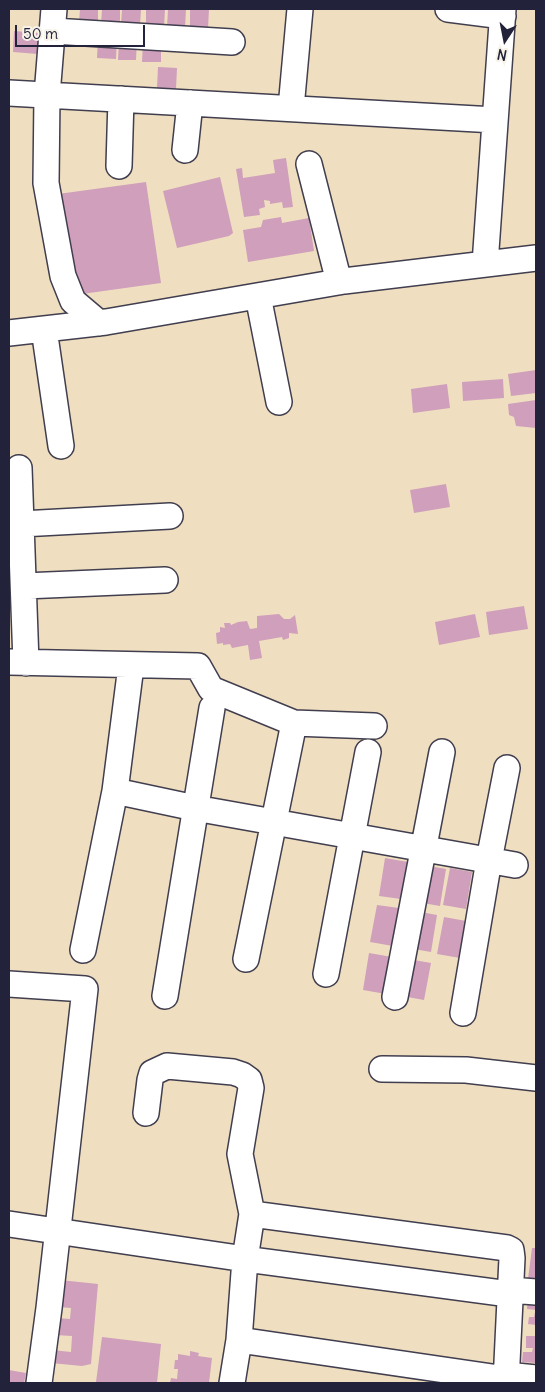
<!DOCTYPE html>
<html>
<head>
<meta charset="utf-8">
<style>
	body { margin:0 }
	#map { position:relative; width:545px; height:1392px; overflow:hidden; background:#efdfc0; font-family:Delius,sans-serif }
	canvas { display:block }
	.frame { position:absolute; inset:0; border:10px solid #22223b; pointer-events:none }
	.north { position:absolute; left:480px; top:15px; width:50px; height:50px; -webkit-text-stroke:4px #f7f3e8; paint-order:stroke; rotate:191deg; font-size:14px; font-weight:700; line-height:20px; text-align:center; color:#22223b }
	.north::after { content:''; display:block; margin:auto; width:18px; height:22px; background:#22223b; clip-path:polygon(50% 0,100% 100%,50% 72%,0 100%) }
	.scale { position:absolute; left:15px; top:25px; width:130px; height:22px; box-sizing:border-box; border:2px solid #22223b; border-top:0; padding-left:6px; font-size:15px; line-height:18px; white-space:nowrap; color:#22223b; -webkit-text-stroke:4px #f7f3e8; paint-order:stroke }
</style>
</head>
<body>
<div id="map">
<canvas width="545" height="1392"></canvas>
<div class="frame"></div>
<div class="north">N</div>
<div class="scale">50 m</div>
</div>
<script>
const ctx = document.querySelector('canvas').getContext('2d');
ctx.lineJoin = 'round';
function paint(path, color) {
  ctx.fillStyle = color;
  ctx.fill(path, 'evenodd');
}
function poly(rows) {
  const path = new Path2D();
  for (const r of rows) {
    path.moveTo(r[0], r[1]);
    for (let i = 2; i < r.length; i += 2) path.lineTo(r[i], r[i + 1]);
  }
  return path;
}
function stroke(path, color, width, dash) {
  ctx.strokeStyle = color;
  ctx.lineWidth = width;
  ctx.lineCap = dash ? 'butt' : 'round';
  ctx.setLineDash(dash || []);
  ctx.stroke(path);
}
const building = poly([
	[80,9,98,9,98,23,79,23],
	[102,9,120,9,120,25,101,24],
	[122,9,141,9,140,26,121,25],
	[146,9,165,9,164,28,146,28],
	[168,9,186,9,185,28,167,27],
	[190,9,209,9,208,29,190,29],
	[14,31,39,33,38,54,13,52],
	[98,37,117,38,116,59,97,58],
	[119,39,137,39,136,60,118,60],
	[143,41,161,41,161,62,142,62],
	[158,67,177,68,176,89,157,88],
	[286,158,293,207,283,208,282,202,270,204,270,201,264,200,265,207,259,209,260,215,244,217,236,169,242,168,243,178,275,173,273,160],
	[220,177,233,233,229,236,177,248,163,191],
	[146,182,161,283,82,294,69,263,58,194],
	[281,217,282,223,309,218,314,251,248,262,243,230,261,227,263,220],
	[536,370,536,393,511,396,508,374],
	[503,379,504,398,463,401,462,382],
	[447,384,450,408,413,413,411,389],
	[536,400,536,428,516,426,514,417,509,415,508,404],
	[446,484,450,507,414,513,410,490],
	[524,606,528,629,489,635,486,612],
	[279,614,284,619,290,619,295,615,298,634,289,633,289,638,283,640,282,637,259,641,262,658,250,660,248,645,232,648,230,644,223,645,223,643,217,644,216,633,220,632,220,627,225,628,224,623,230,623,231,625,238,622,247,621,250,629,257,628,257,616],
	[475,614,480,637,439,645,435,622],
	[385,858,408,862,401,899,379,896],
	[423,865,446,869,440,906,417,902],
	[450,868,472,872,466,909,443,905],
	[377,905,399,908,393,946,370,942],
	[415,911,437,915,431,952,408,948],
	[444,917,466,921,460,958,437,954],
	[369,953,392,957,386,994,363,990],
	[408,959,431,963,424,1000,402,996],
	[532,1248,536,1248,536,1280,528,1279],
	[60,1280,98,1284,91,1364,82,1366,51,1363,52,1350,71,1352,72,1336,55,1335,57,1318,70,1319,71,1308,58,1307],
	[528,1299,536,1300,536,1310,527,1309],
	[535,1312,536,1325,528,1324,529,1317,534,1317],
	[526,1336,536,1336,536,1363,522,1362,523,1352,532,1352,533,1348,526,1348],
	[102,1337,161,1344,157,1383,96,1382],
	[190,1351,199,1353,198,1356,212,1358,209,1383,170,1383,171,1378,177,1379,178,1369,174,1369,175,1360,178,1360,178,1354,190,1356],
	[9,1370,26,1373,24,1383,9,1383]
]);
const minor = poly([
	[54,9,47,95,46,183,63,276,73,301,99,323],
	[448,9,503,16],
	[53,31,232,42],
	[9,93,495,120],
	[291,108,300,9],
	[185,150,190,103],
	[309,164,339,282],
	[119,166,121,99],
	[485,264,503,9],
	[258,296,279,402],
	[44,329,61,446],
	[9,333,106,322,344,281,536,258],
	[19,468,26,663],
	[21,524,170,516],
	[24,586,165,580],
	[9,662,198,666,211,689,294,723,374,726],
	[131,666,115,791,195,808,515,865],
	[83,950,115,791],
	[246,959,294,723],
	[326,974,368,752],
	[9,984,85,989,49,1308,39,1383],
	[165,996,212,708],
	[395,997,442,752],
	[463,1013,489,860,507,768],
	[382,1069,466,1070,536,1078],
	[146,1113,150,1080,152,1073,167,1066,233,1072,242,1075,249,1080,251,1088,240,1154,252,1214],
	[9,1224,245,1259,509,1294],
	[510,1290,536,1292],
	[239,1340,506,1379],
	[506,1375,536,1378],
	[232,1383,239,1340,245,1259,252,1214,507,1248,511,1250,512,1258,506,1383]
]);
paint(building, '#cf9fbb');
stroke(minor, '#413e4f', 28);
stroke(minor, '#fff', 25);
</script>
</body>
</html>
